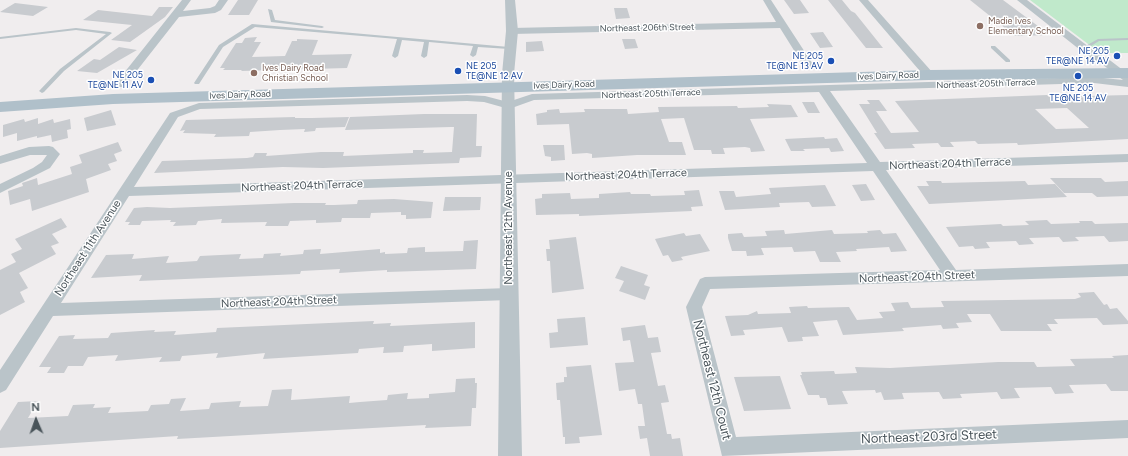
<!DOCTYPE html>
<html>
<head>
<meta charset="utf-8">
<style>
	body { margin:0 }
	#map { position:relative; width:1128px; height:456px; overflow:hidden; background:#f0edee; font-family:Figtree,sans-serif }
	canvas { display:block }
	.north { position:absolute; left:16px; top:400px; width:40px; height:40px; -webkit-text-stroke:3px #fff; paint-order:stroke; rotate:358deg; font-size:11px; font-weight:700; line-height:16px; text-align:center; color:#485359 }
	.north::after { content:''; display:block; margin:auto; width:14px; height:18px; background:#485359; clip-path:polygon(50% 0,100% 100%,50% 72%,0 100%) }
</style>
</head>
<body>
<div id="map">
<canvas width="1128" height="456"></canvas>
<div class="north">N</div>
</div>
<script>
const ctx = document.querySelector('canvas').getContext('2d');
ctx.lineJoin = 'round';
function paint(path, color) {
  ctx.fillStyle = color;
  ctx.fill(path, 'evenodd');
}
function poly(rows) {
  const path = new Path2D();
  for (const r of rows) {
    path.moveTo(r[0], r[1]);
    for (let i = 2; i < r.length; i += 2) path.lineTo(r[i], r[i + 1]);
  }
  return path;
}
function stroke(path, color, width, dash) {
  ctx.strokeStyle = color;
  ctx.lineWidth = width;
  ctx.lineCap = dash ? 'butt' : 'round';
  ctx.setLineDash(dash || []);
  ctx.stroke(path);
}
function write(font, color, halo, rows, align = 'center') {
  ctx.font = font + ' Figtree,sans-serif';
  ctx.lineWidth = 3;
  ctx.setLineDash([]);
  ctx.textBaseline = 'middle';
  ctx.strokeStyle = halo;
  ctx.fillStyle = color;
  for (const [text, x, y, turn = 0] of rows) {
    ctx.save();
    ctx.translate(x, y);
    ctx.rotate((+turn || 0) * Math.PI / 180);
    ctx.textAlign = isNaN(turn) ? turn : align;
    if (halo) ctx.strokeText(text, 0, 0);
    ctx.fillText(text, 0, 0);
    ctx.restore();
  }
}
const green = poly([
	[1030,0,1128,0,1128,53,1100,53]
]);
const building = poly([
	[238,0,258,0,249,15,228,15],
	[784,0,800,0,809,13,794,14],
	[828,0,842,0,851,11,855,13,883,48,866,48],
	[970,0,1003,0,1050,35,1015,36],
	[15,3,48,7,33,16,0,12],
	[159,7,173,7,165,17,130,42,111,40,132,25,83,20,98,10,152,16],
	[614,8,627,8,630,18,616,19],
	[823,32,833,47,820,48,810,33],
	[257,37,254,42,261,42,252,57,285,56,292,41,297,41,297,39,318,40,312,55,352,54,347,68,241,71,242,70,223,70,225,68,220,68,236,43,242,43,245,38],
	[622,39,635,39,638,48,625,49],
	[542,41,544,51,526,52,526,42],
	[119,47,137,50,97,73,77,71,94,59,100,60],
	[1047,95,1049,97,1128,95,1128,139,1018,145,1017,143,978,144,975,141,950,142,954,147,941,147,938,143,912,144,915,148,885,149,874,133,877,133,859,104,870,104,867,100,879,100,887,111,876,111,891,133,919,132,895,101],
	[1067,108,1089,128,1056,129,1035,109],
	[802,102,814,102,820,113,808,113],
	[767,104,791,105,798,117,750,119,765,151,751,152,750,148,745,147,723,148,725,154,712,154,711,150,694,150,684,118,661,119,669,142,682,142,686,155,637,155,592,158,592,154,587,153,572,154,569,124,537,125,536,114,547,112,547,110,559,109,560,113,585,112,584,109,627,109,628,114,659,112,658,107,737,106,738,108,769,107],
	[111,110,116,125,87,131,84,118],
	[424,114,477,114,476,146,482,146,481,157,460,158,459,163,430,164,323,168,283,167,154,173,162,161,247,158,253,157,255,153,267,153,266,156,321,152,344,152,343,156,413,153,413,150,424,150,423,153,452,152,454,127,451,127,345,130,350,117],
	[295,117,295,118,312,118,349,117,345,127,316,128,315,131,304,132,305,129,280,130,250,132,249,136,214,137,216,134,183,133,185,130,180,131,186,120],
	[38,118,38,124,53,119,54,123,70,119,71,129,67,130,68,138,52,142,51,135,37,138,37,136,17,141,17,133,3,137,3,125,24,119,25,122],
	[824,137,825,139,837,138,844,151,831,152,829,148,803,149,805,151,791,151,785,139],
	[118,142,122,151,114,154,117,161,108,164,111,170,86,179,89,192,32,211,30,199,10,205,8,191,23,186,22,183,37,178,38,185,72,174,70,167,82,163,79,155],
	[543,145,564,145,565,160,551,161,551,157,545,156],
	[1050,178,1101,178,1105,182,1128,181,1128,196,1097,197,1092,193,1064,193],
	[926,181,941,181,942,183,1025,181,1028,185,1055,184,1067,197,929,204,917,186,929,186],
	[866,184,875,200,861,201,852,185],
	[825,185,836,206,812,207,809,202,779,203,780,207,725,210,719,191,734,191,736,197,771,194,769,188],
	[699,190,703,206,691,207,692,211,579,216,579,214,536,215,535,199,542,198,542,194,570,193,571,199,599,198,599,194,630,192,631,194,650,194,651,196,685,195,684,191],
	[445,197,481,197,480,210,443,211],
	[394,199,433,202,431,218,406,219,406,215,401,215,401,212,371,213,370,218,342,218,341,222,316,223,316,220,290,221,288,226,265,226,267,222,221,223,222,219,198,221,196,225,173,226,176,222,170,222,171,220,142,221,140,225,128,225,130,222,125,222,134,208,147,207,170,208,294,203,326,203,325,205,334,205,357,204,358,200],
	[61,218,67,227,52,234,59,243,51,246,56,254,19,273,28,288,20,292,25,302,0,315,0,270,16,262,11,254,22,249,15,239],
	[1047,220,1051,224,1080,223,1079,221,1092,221,1095,224,1128,223,1128,241,1109,242,1104,236,1075,237,1079,241,1063,242,1059,237,1029,238,1034,244,1019,245,1016,241,986,242,990,248,975,249,973,246,959,247,946,227,1001,224,1003,226,1029,225,1025,221],
	[784,230,785,234,832,230,834,234,868,233,867,231,880,230,883,234,896,233,907,251,891,252,889,247,856,249,857,251,836,252,841,262,820,262,815,251,794,252,792,247,761,248,764,255,747,256,746,251,732,251,728,238,728,234,742,233,744,237,767,236,765,231],
	[684,233,686,236,700,234,710,251,681,257,683,260,672,262,668,255,663,256,655,239],
	[576,237,584,289,552,293,550,261,547,261,546,249,550,249,549,240],
	[478,240,476,269,387,272,387,270,339,273,340,269,301,271,300,274,139,281,142,275,91,278,106,255,134,254,132,259,169,256,166,263,197,261,200,256,241,254,239,259,263,258,264,254,281,253,280,256,303,254,304,250,321,249,320,254,380,249,380,253,385,252,385,254,407,253,408,248,425,247,425,252,463,251,464,241],
	[621,266,648,275,644,285,650,287,645,300,619,291,624,281,615,278],
	[1094,292,1104,305,1107,304,1110,309,1117,308,1128,321,1128,324,1103,325,1097,318,1054,319,1058,324,1047,324,1052,331,1001,331,990,314,967,314,972,322,956,323,959,328,943,329,941,325,902,328,904,331,843,335,837,320,813,322,819,336,802,337,803,341,788,342,782,327,743,330,745,335,731,336,725,316,748,315,757,311,758,314,791,313,789,307,807,306,808,308,849,307,857,320,883,318,879,312,895,311,891,303,908,302,911,308,944,307,941,301,1075,299,1081,297,1078,293],
	[585,317,588,345,550,348,549,333,558,332,557,319],
	[374,321,373,324,391,323,390,326,475,322,475,348,432,351,432,344,404,346,403,352,383,353,384,347,359,349,358,353,263,359,265,353,216,358,218,353,182,356,180,361,159,362,162,357,115,361,118,355,88,357,83,366,68,366,64,373,47,373,51,367,39,367,59,336,75,335,73,339,108,338,111,333,155,330,154,332,176,331,174,335,216,332,217,328],
	[645,325,648,338,658,337,661,352,651,353,658,386,665,385,669,402,661,403,667,434,671,434,672,439,680,438,683,456,650,456,647,438,640,439,638,426,645,426,642,404,638,404,635,389,619,391,615,363,634,362,630,340,623,341,621,328],
	[1128,355,1128,391,1111,391,1106,384,1069,385,1074,393,1055,394,1051,387,1014,388,1020,398,1001,399,997,392,960,394,962,398,943,399,939,392,902,393,904,399,884,400,881,392,876,393,875,390,842,391,848,404,828,405,826,398,820,398,819,395,808,395,800,375,802,375,801,372,834,371,835,374,857,373,855,367,890,368,998,362,1034,362,1037,367,1075,366,1070,359,1114,358,1112,356],
	[591,365,602,435,579,437,580,443,565,444,565,437,563,437,560,400,557,400,556,383,564,382,564,377,567,377,566,367],
	[780,376,791,409,744,411,734,377],
	[475,378,475,383,477,383,476,408,472,408,471,426,425,428,426,425,177,439,178,436,0,448,0,431,18,402,38,401,28,418,68,416,73,405,95,404,93,408,111,407,108,413,148,411,151,405,169,404,171,399,186,398,180,411,209,409,211,403,241,401,239,407,268,406,272,390,292,389,291,400,350,396,349,403,360,402,387,400,388,395,408,393,407,399,429,398,429,394,455,392,456,379]
]);
const service = poly([
	[268,9,272,10,275,20,322,26,324,27,322,28,271,22,268,9],
	[252,24,509,47,511,48,509,49,478,47,476,55,473,57,470,55,473,46,429,42,427,56,424,58,421,56,424,42,402,40,398,56,395,58,392,56,397,39,255,27,223,47,199,84,195,84,194,83,219,45,252,24],
	[76,28,110,32,112,33,64,71,44,92,42,93,39,91,40,90,60,69,106,34,76,30,0,39,0,37,76,28],
	[1128,38,1128,40,1099,41,1086,49,1082,48,1098,39,1128,38],
	[991,46,995,46,1010,60,1010,62,1006,62,991,48,991,46]
]);
const minor = poly([
	[182,0,191,0,183,11,210,8,215,6,219,0,228,0,221,10,215,13,179,17,124,87,116,87,115,85,116,83,182,0],
	[763,0,771,0,814,66,813,68,805,68,780,28,512,34,507,31,512,28,776,22,763,0],
	[859,0,868,0,933,73,934,75,933,77,925,77,859,0],
	[1017,0,1027,0,1097,53,1107,58,1128,74,1128,87,1094,83,830,91,880,162,1128,154,1128,162,886,170,956,270,1128,264,1128,276,710,289,702,307,736,437,1128,420,1128,438,722,456,686,307,700,279,705,277,940,270,873,171,129,196,61,303,509,288,514,290,517,294,514,298,509,300,53,316,6,390,0,393,0,370,170,113,199,103,467,95,485,96,508,102,532,94,1094,77,1123,80,1099,62,1089,57,1017,0],
	[819,92,867,163,134,187,178,117,200,109,467,101,484,102,509,109,534,100,819,92],
	[49,146,53,147,60,154,50,168,0,193,0,184,33,168,42,162,47,155,30,155,0,164,0,156,29,147,49,146]
]);
const tertiary = poly([
	[505,0,515,0,518,31,514,74,522,456,498,456,502,74,506,31,505,0]
]);
const primary = poly([
	[1128,68,1128,78,929,80,113,104,0,112,0,102,113,94,929,70,1128,68]
]);
const markers = [
	[980,26,4,"#8d6e63"],
	[1117,56,4,"#1a4fb4"],
	[831,61,4,"#1a4fb4"],
	[458,71,4,"#1a4fb4"],
	[254,73,4,"#8d6e63"],
	[1078,76,4,"#1a4fb4"],
	[151,80,4,"#1a4fb4"]
];
const farEducationnames = [
	["Madie Ives",988,21],
	["Elementary School",988,31],
	["Ives Dairy Road",262,68],
	["Christian School",262,78]
];
const farStreetnames = [
	["Northeast 206th Street",647,28,-1],
	["Ives Dairy Road",888,76,-2],
	["Northeast 205th Terrace",986,84,-2],
	["Ives Dairy Road",564,85,-2],
	["Northeast 205th Terrace",651,94,-2],
	["Ives Dairy Road",240,95,-2]
];
const farTransitnames = [
	["NE 205",1109,51],
	["TER@NE 14 AV",1109,61],
	["NE 205",823,56],
	["TE@NE 13 AV",823,66],
	["NE 205",466,66,"left"],
	["TE@NE 12 AV",466,76,"left"],
	["NE 205",143,75],
	["TE@NE 11 AV",143,85],
	["NE 205",1078,88,"center"],
	["TE@NE 14 AV",1078,98,"center"]
];
const streetNames = [
	["Northeast 204th Terrace",950,164,-2],
	["Northeast 204th Terrace",626,175,-2],
	["Northeast 204th Terrace",302,186,-2],
	["Northeast 12th Avenue",509,228,-90],
	["Northeast 11th Avenue",88,248,-57],
	["Northeast 204th Street",917,277,-2],
	["Northeast 204th Street",279,302,-2]
];
const nearStreetnames = [
	["Northeast 12th Court",712,380,76],
	["Northeast 203rd Street",929,437,-2]
];
paint(green, '#c0e9cb');
paint(building, '#c8cbcf');
paint(service, '#bac4c9');
paint(minor, '#bac4c9');
paint(tertiary, '#bac4c9');
paint(primary, '#b0c0ca');
for (const [x, y, r, color] of markers) {
  const dot = new Path2D();
  dot.arc(x, y, r, 0, 2 * Math.PI);
  ctx.fillStyle = color;
  ctx.fill(dot);
  stroke(dot, '#fff', 1.5);
}
write('9px', '#785e54', '#fff', farEducationnames, 'left');
write('9px', '#485359', '#fff', farStreetnames);
write('9px', '#164399', '#fff', farTransitnames, 'right');
write('11px', '#485359', '#fff', streetNames);
write('13px', '#485359', '#fff', nearStreetnames);
</script>
</body>
</html>
